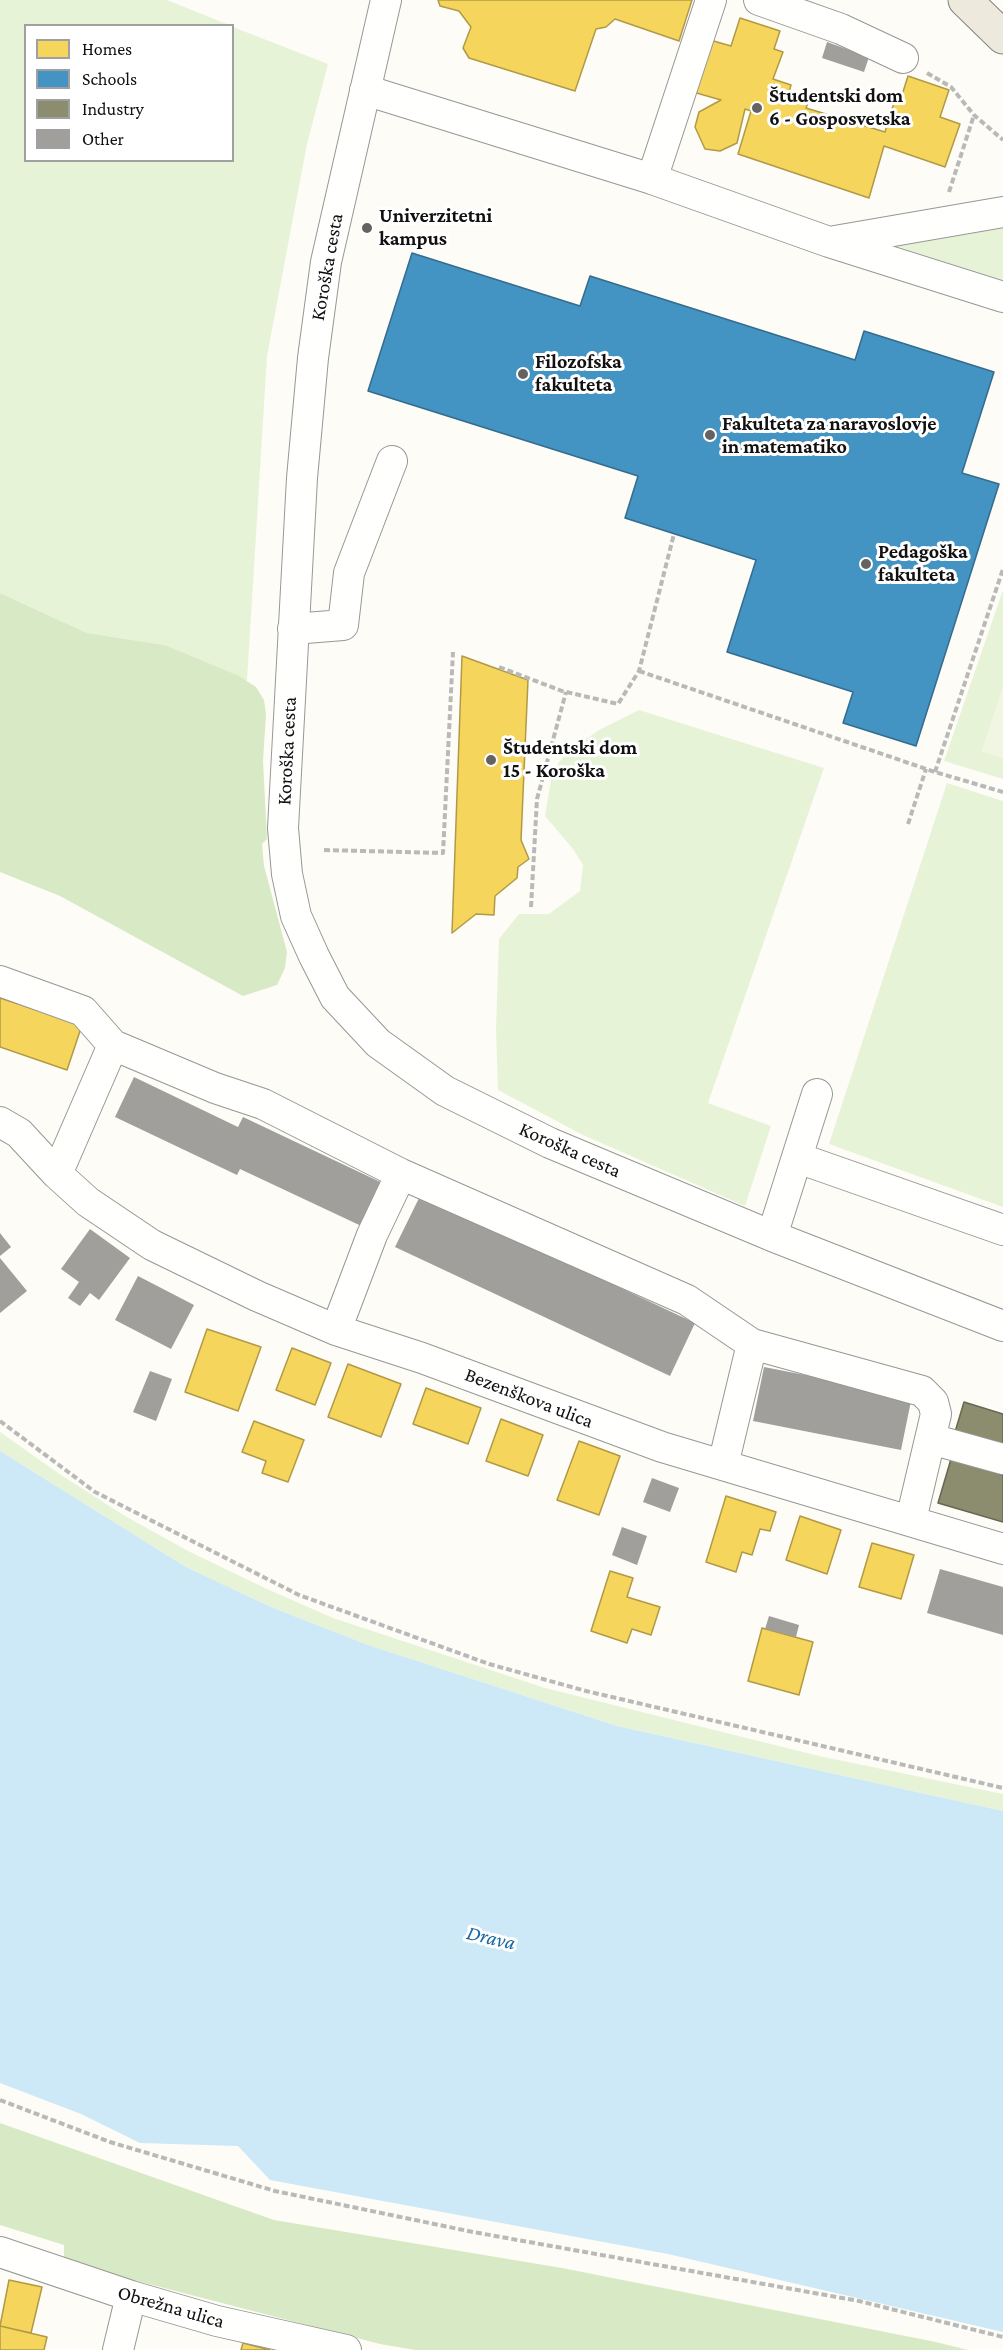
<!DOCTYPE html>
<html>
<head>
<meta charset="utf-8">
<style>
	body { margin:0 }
	#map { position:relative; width:1003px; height:2350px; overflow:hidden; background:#fdfcf7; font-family:"Crimson Pro",serif }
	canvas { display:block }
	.legend { position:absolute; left:24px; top:24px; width:210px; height:138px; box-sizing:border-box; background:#fff; border:2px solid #a0a0a0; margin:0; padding:8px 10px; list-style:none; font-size:18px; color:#111 }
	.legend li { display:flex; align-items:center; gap:12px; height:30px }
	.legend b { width:30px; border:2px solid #a0a0a0 }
</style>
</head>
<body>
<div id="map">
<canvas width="1003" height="2350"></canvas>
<ul class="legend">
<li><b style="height:16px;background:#f6d55c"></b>Homes</li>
<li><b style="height:16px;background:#4393c3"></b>Schools</li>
<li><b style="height:16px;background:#8c8c6e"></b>Industry</li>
<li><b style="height:16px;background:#a19f9c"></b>Other</li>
</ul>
</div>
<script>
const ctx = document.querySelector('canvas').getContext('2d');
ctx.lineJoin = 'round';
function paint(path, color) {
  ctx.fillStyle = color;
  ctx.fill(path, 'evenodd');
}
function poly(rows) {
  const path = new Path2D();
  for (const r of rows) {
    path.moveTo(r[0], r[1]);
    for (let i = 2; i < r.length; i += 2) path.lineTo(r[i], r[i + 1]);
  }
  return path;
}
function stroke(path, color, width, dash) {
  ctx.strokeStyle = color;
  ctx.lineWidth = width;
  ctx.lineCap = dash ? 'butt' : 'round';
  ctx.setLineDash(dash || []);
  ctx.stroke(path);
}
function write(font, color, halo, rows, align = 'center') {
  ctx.font = font + ' "Crimson Pro",serif';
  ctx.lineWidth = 6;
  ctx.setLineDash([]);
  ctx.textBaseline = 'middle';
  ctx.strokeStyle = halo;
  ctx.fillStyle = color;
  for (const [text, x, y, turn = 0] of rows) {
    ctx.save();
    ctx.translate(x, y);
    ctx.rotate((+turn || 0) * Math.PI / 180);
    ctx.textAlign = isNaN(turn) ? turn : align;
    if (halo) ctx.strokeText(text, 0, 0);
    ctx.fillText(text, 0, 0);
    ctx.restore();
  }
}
const green = poly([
	[0,0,167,0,229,25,26,26,26,160,232,160,233,27,328,64,307,144,267,356,247,681,165,645,87,633,0,593],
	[1003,227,1003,281,893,245],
	[1003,590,1003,688,982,751,1003,758,1003,779,944,761],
	[639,710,824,768,708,1103,771,1126,745,1206,583,1135,498,1090,496,1029,499,939,519,914,549,914,580,891,583,865,573,849,545,816,551,780,559,762,572,748,601,729],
	[947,783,1003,801,1003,1207,829,1144],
	[0,1432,58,1473,125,1516,188,1551,267,1589,333,1618,545,1688,819,1756,1003,1794,1003,1811,617,1726,368,1645,271,1607,186,1567,0,1451]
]);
const forest = poly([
	[0,593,87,633,165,645,239,676,256,687,264,700,266,714,263,761,267,839,262,844,264,866,287,952,285,968,277,985,243,996,60,896,0,872],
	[0,2123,274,2220,562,2268,936,2342,968,2350,415,2350,380,2344,64,2262,64,2245,0,2225]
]);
const pitch = poly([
	[1003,688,1003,758,982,751]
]);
const water = poly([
	[0,1451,186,1567,271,1607,368,1645,617,1726,1003,1811,1003,2332,668,2254,270,2180,238,2146,140,2143,81,2114,0,2083]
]);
const homes = poly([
	[438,0,692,0,679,41,615,19,606,27,596,29,575,91,469,58,463,48,471,27,459,11,440,6,438,0],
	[740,18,780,31,774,49,783,52,773,79,791,85,788,96,808,103,806,108,885,132,897,93,902,95,908,76,949,90,940,117,960,124,945,167,884,146,869,198,738,154,751,111,745,109,737,143,720,151,705,149,695,127,699,112,721,100,693,92,710,40,731,46,740,18],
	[462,656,528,680,521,840,529,859,518,867,517,878,495,896,494,915,476,914,452,933,462,656],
	[0,998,82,1025,67,1070,0,1047,0,998],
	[207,1329,261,1347,238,1411,185,1392,207,1329],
	[292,1348,331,1363,315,1405,276,1390,292,1348],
	[348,1364,401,1384,381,1437,328,1417,348,1364],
	[426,1388,481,1408,468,1444,413,1424,426,1388],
	[501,1419,543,1435,528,1476,486,1461,501,1419],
	[254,1421,304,1440,288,1482,262,1473,266,1461,242,1452,254,1421],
	[579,1441,620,1456,599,1515,557,1500,579,1441],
	[726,1496,776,1512,770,1531,760,1529,752,1555,742,1552,736,1572,706,1562,726,1496],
	[800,1516,841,1530,827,1574,786,1560,800,1516],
	[872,1543,914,1555,901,1599,859,1587,872,1543],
	[610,1571,633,1578,627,1597,660,1607,651,1635,632,1629,627,1643,591,1631,610,1571],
	[762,1628,813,1642,799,1695,748,1681,762,1628],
	[9,2280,42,2287,31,2333,0,2326,9,2280],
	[0,2326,47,2337,44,2350,0,2350,0,2326],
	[243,2343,270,2350,241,2350,243,2343]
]);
const schools = poly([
	[412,253,580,306,590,276,855,360,864,331,994,372,962,473,999,484,916,746,843,723,853,692,727,652,756,560,625,518,638,476,368,391,412,253]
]);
const industry = poly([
	[964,1402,1003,1414,1003,1446,955,1432,964,1402],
	[951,1459,1003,1475,1003,1522,938,1503,951,1459]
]);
const building = poly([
	[827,42,869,57,864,72,822,58],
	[134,1077,238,1127,243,1117,393,1188,372,1231,240,1169,237,1175,115,1117],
	[421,1194,695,1323,670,1376,395,1247],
	[90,1229,130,1258,99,1300,90,1293,80,1306,68,1298,79,1282,61,1269],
	[0,1233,11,1247,0,1256],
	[0,1258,27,1291,0,1313],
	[138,1276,194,1305,171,1349,115,1320],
	[764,1367,912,1396,901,1450,753,1421],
	[150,1371,172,1379,156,1421,133,1412],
	[652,1478,679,1488,670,1512,643,1502],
	[622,1527,647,1536,637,1565,612,1555],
	[940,1569,1003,1587,1003,1635,927,1613],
	[769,1616,799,1625,796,1637,765,1629]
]);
const path = poly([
	[927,73,951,87,974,115,1003,140],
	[949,192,974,115],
	[499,667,562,691,618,704,639,671,674,534],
	[639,671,935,772,1003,792],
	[935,772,1003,569],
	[908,824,926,769],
	[324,850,443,853,453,652],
	[531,907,537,799,566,692],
	[0,1421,95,1492,299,1595,489,1664,586,1691,1003,1788],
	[0,2100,110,2142,275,2191,473,2232,859,2301,1003,2337]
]);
const minor = poly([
	[386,0,326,262,313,358,302,478,283,828,287,874,296,916,314,956,335,997,378,1043,445,1091,550,1143,772,1236,1003,1326],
	[759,0,841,29,903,58],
	[365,90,652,179,829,242,1003,297],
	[652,179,711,0],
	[835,241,1003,212],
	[293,629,343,625,349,573,392,461],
	[0,981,83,1011,113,1045],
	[0,1122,19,1133,57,1174,88,1202,152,1245,257,1296,336,1330,422,1358,662,1447,1003,1549],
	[798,1158,1003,1230],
	[57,1174,113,1045,215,1088,263,1104,401,1174,687,1300,752,1344],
	[772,1236,817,1094],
	[336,1330,372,1235,401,1174],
	[931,1439,1003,1459],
	[723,1465,752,1344,922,1391,933,1402,936,1414,911,1520],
	[0,2252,131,2296,217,2321,346,2350],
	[118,2350,131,2296]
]);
const major = poly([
	[965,0,1003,37]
]);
const markers = [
	[757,108,6,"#646362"],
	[367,228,6,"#646362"],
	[523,374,6,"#646362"],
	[710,435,6,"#646362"],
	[866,564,6,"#646362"],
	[491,760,6,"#646362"]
];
const poiNames = [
	["Študentski dom",769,96],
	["6 - Gosposvetska",769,119],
	["Univerzitetni",379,216],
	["kampus",379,239],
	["Filozofska",535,362],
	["fakulteta",535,385],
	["Fakulteta za naravoslovje",722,424],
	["in matematiko",722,447],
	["Pedagoška",878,552],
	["fakulteta",878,575],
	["Študentski dom",503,748],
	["15 - Koroška",503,771]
];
const streetNames = [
	["Koroška cesta",327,267,-80],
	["Koroška cesta",287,751,-87],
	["Koroška cesta",570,1150,24],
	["Bezenškova ulica",529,1398,21],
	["Obrežna ulica",171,2307,16]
];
const waterNames = [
	["Drava",491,1938,13]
];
paint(green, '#e7f3d7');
paint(forest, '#d8eac5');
paint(pitch, '#f0f6e1');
paint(water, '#cde8f7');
paint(homes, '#f6d55c');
stroke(homes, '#b19a46', 1.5);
paint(schools, '#4393c3');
stroke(schools, '#346c8e', 1.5);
paint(industry, '#8c8c6e');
stroke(industry, '#676752', 1.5);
paint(building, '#a19f9c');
stroke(minor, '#979795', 32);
stroke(major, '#858482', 35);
stroke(path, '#b9b9b8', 4, [6, 3]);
stroke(minor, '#fffffe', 30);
stroke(major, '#ede9dc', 33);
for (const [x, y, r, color] of markers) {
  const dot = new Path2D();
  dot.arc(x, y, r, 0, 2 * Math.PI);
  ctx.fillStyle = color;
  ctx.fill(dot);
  stroke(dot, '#fff', 2);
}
write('bold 20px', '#111', '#fff', poiNames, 'left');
write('20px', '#111', '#fff', streetNames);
write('italic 21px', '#1768a6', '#fff', waterNames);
</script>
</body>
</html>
